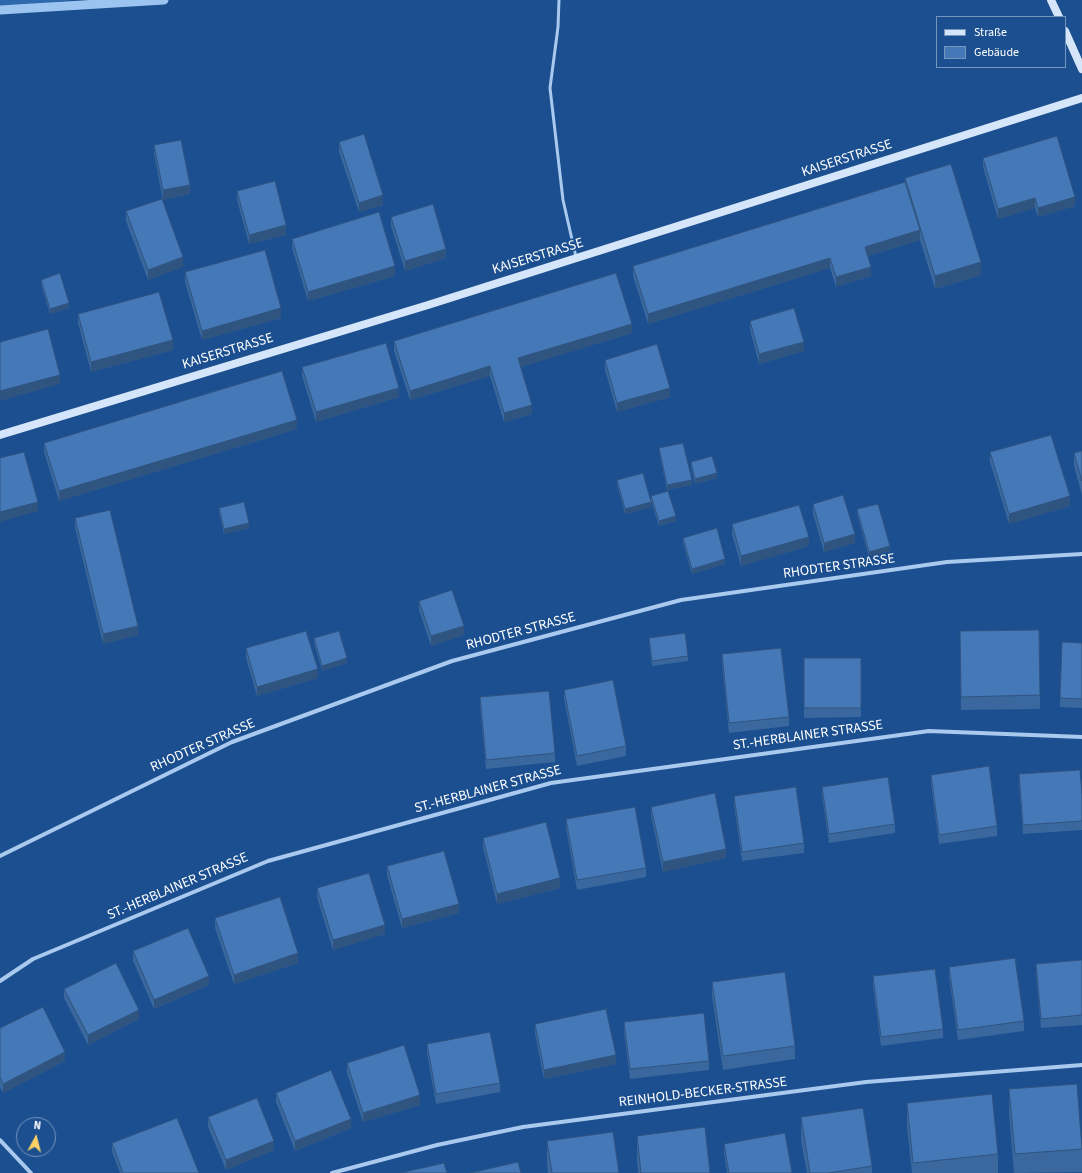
<!DOCTYPE html>
<html>
<head>
<meta charset="utf-8">
<style>
	body { margin:0 }
	#map { position:relative; width:1082px; height:1173px; overflow:hidden; background:#1b4f8f; font-family:"Source Sans 3",sans-serif }
	canvas { display:block }
	.legend { position:absolute; left:936px; top:16px; width:130px; height:52px; box-sizing:border-box; background:#1b4f8f; border:1px solid #7695bc; margin:0; padding:5px 7px; list-style:none; font-size:12px; color:#fff }
	.legend li { display:flex; align-items:center; gap:8px; height:20px }
	.legend b { width:20px; border:1px solid #7695bc }
	.north { position:absolute; left:16px; top:1117px; width:40px; height:40px; box-sizing:border-box; background:#1b4f8f; border:1px solid #7695bc; border-radius:50%; rotate:7deg; font-size:11px; font-weight:700; line-height:16px; text-align:center; color:#fff }
	.north::after { content:''; display:block; margin:auto; width:14px; height:18px; background:#ffd166; clip-path:polygon(50% 0,100% 100%,50% 72%,0 100%) }
</style>
</head>
<body>
<div id="map">
<canvas width="1082" height="1173"></canvas>
<ul class="legend">
<li><b style="height:5px;background:#d6e6fa"></b>Straße</li>
<li><b style="height:11px;background:#4478b7"></b>Gebäude</li>
</ul>
<div class="north">N</div>
</div>
<script>
const ctx = document.querySelector('canvas').getContext('2d');
ctx.lineJoin = 'round';
function paint(path, color) {
  ctx.fillStyle = color;
  ctx.fill(path, 'evenodd');
}
function poly(rows) {
  const path = new Path2D();
  for (const r of rows) {
    path.moveTo(r[0], r[1]);
    for (let i = 2; i < r.length; i += 2) path.lineTo(r[i], r[i + 1]);
  }
  return path;
}
function stroke(path, color, width, dash) {
  ctx.strokeStyle = color;
  ctx.lineWidth = width;
  ctx.lineCap = dash ? 'butt' : 'round';
  ctx.setLineDash(dash || []);
  ctx.stroke(path);
}
function write(font, color, halo, rows, align = 'center') {
  ctx.font = font + ' "Source Sans 3",sans-serif';
  ctx.lineWidth = 3.5;
  ctx.setLineDash([]);
  ctx.textBaseline = 'middle';
  ctx.strokeStyle = halo;
  ctx.fillStyle = color;
  for (const [text, x, y, turn = 0] of rows) {
    ctx.save();
    ctx.translate(x, y);
    ctx.rotate((+turn || 0) * Math.PI / 180);
    ctx.textAlign = isNaN(turn) ? turn : align;
    if (halo) ctx.strokeText(text, 0, 0);
    ctx.fillText(text, 0, 0);
    ctx.restore();
  }
}
const green = poly([
	[0,0,74,0,0,8]
]);
const stream = poly([
	[0,10,164,0]
]);
const lane = poly([
	[559,0,558,27,550,88,563,200,576,257]
]);
const street = poly([
	[0,856,232,742,452,661,681,600,947,562,1082,554],
	[0,981,33,959,268,861,551,783,929,731,1082,737],
	[0,1140,31,1173],
	[332,1173,437,1145,523,1127,866,1082,1082,1065]
]);
const secondary = poly([
	[1051,0,1059,17],
	[1065,31,1082,69],
	[0,435,428,305,1082,98]
]);
const wall = poly([
	[339,142,383,205,359,212,339,152],
	[154,145,190,194,163,200,154,154],
	[983,158,1075,206,1038,217,1035,208,998,219,983,167],
	[905,178,981,275,935,289,920,240,868,256,871,276,836,287,830,268,648,324,633,276,633,266,905,182],
	[237,191,286,235,249,244,237,200],
	[126,211,183,267,148,280,126,221],
	[391,217,446,258,405,271,391,226],
	[292,239,395,276,308,301,292,248],
	[185,272,281,318,202,340,185,282],
	[41,280,69,308,50,314,41,284],
	[78,314,173,350,91,372,78,323],
	[750,321,804,351,759,364,750,330],
	[632,333,520,367,532,414,504,422,490,376,410,400,394,351,394,341],
	[605,360,670,397,617,412,605,370],
	[302,367,399,397,316,422,302,376],
	[297,429,59,501,44,452,44,443],
	[659,448,692,485,667,490,659,452],
	[1082,451,1082,495,1074,466,1074,453],
	[990,452,1070,506,1009,524,990,462],
	[691,462,717,478,695,484,691,467],
	[617,480,651,507,625,514,617,484],
	[651,496,676,521,659,526,651,501],
	[813,504,855,543,824,552,813,514],
	[219,508,249,528,224,534,219,512],
	[857,509,890,551,869,557,857,514],
	[75,518,138,635,103,644,75,528],
	[732,524,809,546,741,566,732,534],
	[683,538,725,564,692,574,683,543],
	[419,601,464,635,431,646,419,610],
	[960,631,1040,695,1040,709,961,710],
	[314,638,347,663,322,671,314,643],
	[649,638,688,656,688,661,652,666,649,643],
	[1082,643,1082,708,1060,707,1060,698],
	[246,648,318,678,257,696,246,658],
	[722,654,789,717,789,726,729,733,722,664],
	[804,658,861,658,861,717,804,718],
	[564,690,626,746,626,756,577,766,564,699],
	[480,697,555,753,555,762,486,769,480,707],
	[1019,774,1082,795,1082,830,1023,834,1019,784],
	[931,775,997,826,997,836,939,844,931,784],
	[822,787,895,824,895,833,829,843,822,796],
	[734,796,804,843,804,853,742,861,734,805],
	[651,807,726,858,663,872,651,816],
	[566,819,646,868,646,877,577,890,566,828],
	[483,838,560,888,497,904,483,847],
	[387,866,459,913,402,928,387,875],
	[317,888,385,934,333,950,317,897],
	[215,918,298,963,234,984,215,928],
	[133,951,209,985,154,1009,133,961],
	[1082,960,1082,1025,1041,1028,1036,974,1036,964],
	[949,967,1024,1021,1024,1031,958,1040,949,977],
	[873,976,943,1029,943,1038,881,1046,873,986],
	[712,982,795,1046,795,1059,723,1070,712,996],
	[64,989,139,1019,88,1045,64,998],
	[624,1022,709,1061,709,1070,630,1079,624,1032],
	[535,1024,616,1064,544,1079,535,1034],
	[0,1028,65,1061,3,1093,0,1087],
	[427,1044,500,1083,500,1092,436,1104,427,1053],
	[347,1063,420,1105,363,1122,347,1073],
	[1009,1089,1082,1149,1082,1172,1014,1173,1009,1113],
	[276,1093,351,1128,295,1151,276,1102],
	[907,1103,998,1154,998,1173,912,1173,907,1127],
	[208,1117,274,1150,226,1170,208,1127],
	[801,1117,872,1166,872,1173,807,1173,801,1141],
	[637,1136,710,1173,638,1173,637,1160],
	[547,1141,619,1173,548,1173,547,1165],
	[112,1143,199,1173,120,1173,112,1152],
	[724,1144,792,1173,727,1173,724,1153]
]);
const shadedWall = poly([
	[190,185,190,194,163,200,163,190],
	[383,195,383,205,359,212,359,203],
	[1075,197,1075,206,1038,217,1038,208],
	[1035,198,1035,208,998,219,998,209],
	[286,225,286,235,249,244,249,235],
	[920,230,920,240,865,257,865,247],
	[446,249,446,258,405,271,405,261],
	[183,257,183,267,148,280,148,270],
	[830,258,830,268,648,324,648,314],
	[981,262,981,275,935,289,935,276],
	[395,266,395,276,308,301,308,292],
	[871,267,871,276,836,287,836,277],
	[69,303,69,308,50,314,50,309],
	[281,308,281,318,202,340,202,331],
	[632,324,632,333,518,368,518,358],
	[173,340,173,350,91,372,91,362],
	[804,342,804,351,759,364,759,354],
	[490,366,490,376,410,400,410,391],
	[60,375,60,384,0,401,0,391],
	[399,388,399,397,316,422,316,412],
	[670,388,670,397,617,412,617,403],
	[532,405,532,414,504,422,504,413],
	[297,420,297,429,59,501,59,491],
	[717,473,717,478,695,484,695,479],
	[692,480,692,485,667,490,667,485],
	[1070,496,1070,506,1009,524,1009,514],
	[38,502,38,511,0,522,0,512],
	[651,502,651,507,625,514,625,509],
	[676,516,676,521,659,526,659,521],
	[249,523,249,528,224,534,224,529],
	[855,534,855,543,824,552,824,543],
	[809,537,809,546,741,566,741,556],
	[890,546,890,551,869,557,869,552],
	[725,559,725,564,692,574,692,569],
	[138,626,138,635,103,644,103,634],
	[464,626,464,635,431,646,431,636],
	[347,658,347,663,322,671,322,666],
	[318,669,318,678,257,696,257,687],
	[726,849,726,858,663,872,663,862],
	[560,878,560,888,497,904,497,894],
	[459,904,459,913,402,928,402,919],
	[385,925,385,934,333,950,333,940],
	[298,953,298,963,234,984,234,975],
	[209,976,209,985,154,1009,154,1000],
	[139,1010,139,1019,88,1045,88,1035],
	[65,1052,65,1061,3,1093,3,1084],
	[616,1055,616,1064,544,1079,544,1070],
	[420,1095,420,1105,363,1122,363,1113],
	[351,1119,351,1128,295,1151,295,1141],
	[274,1141,274,1150,226,1170,226,1160]
]);
const building = poly([
	[364,134,383,195,359,203,339,142,364,134],
	[1057,136,1075,197,1038,208,1035,198,998,209,983,158,1057,136],
	[181,140,190,185,163,190,154,145,181,140],
	[951,164,981,262,935,276,905,178,951,164],
	[275,181,286,225,249,235,237,191,275,181],
	[905,182,920,230,865,247,871,267,836,277,830,258,648,314,633,266,905,182],
	[162,199,183,257,148,270,126,211,162,199],
	[433,204,446,249,405,261,391,217,433,204],
	[379,212,395,266,308,292,292,239,379,212],
	[265,250,281,308,202,331,185,272,265,250],
	[60,273,69,303,50,309,41,280,60,273],
	[616,273,632,324,518,358,532,405,504,413,490,366,410,391,394,341,616,273],
	[159,292,173,340,91,362,78,314,159,292],
	[794,308,804,342,759,354,750,321,794,308],
	[48,329,60,375,0,391,0,342,48,329],
	[386,343,399,388,316,412,302,367,386,343],
	[657,344,670,388,617,403,605,360,657,344],
	[282,371,297,420,59,491,44,443,282,371],
	[1051,435,1070,496,1009,514,990,452,1051,435],
	[683,443,692,480,667,485,659,448,683,443],
	[1082,451,1082,481,1074,453,1082,451],
	[24,452,38,502,0,512,0,458,24,452],
	[712,456,717,473,695,479,691,462,712,456],
	[643,473,651,502,625,509,617,480,643,473],
	[668,491,676,516,659,521,651,496,668,491],
	[843,495,855,534,824,543,813,504,843,495],
	[244,502,249,523,224,529,219,508,244,502],
	[878,504,890,546,869,552,857,509,878,504],
	[799,505,809,537,741,556,732,524,799,505],
	[110,510,138,626,103,634,75,518,110,510],
	[717,528,725,559,692,569,683,538,717,528],
	[452,590,464,626,431,636,419,601,452,590],
	[1039,630,1040,695,961,697,960,631,1039,630],
	[306,631,318,669,257,687,246,648,306,631],
	[339,631,347,658,322,666,314,638,339,631],
	[685,633,688,656,652,661,649,638,685,633],
	[1062,642,1082,643,1082,699,1060,698,1062,642],
	[781,648,789,717,729,723,722,654,781,648],
	[804,658,861,658,861,708,804,708,804,658],
	[613,680,626,746,577,756,564,690,613,680],
	[549,691,555,753,486,760,480,697,549,691],
	[989,766,997,826,939,835,931,775,989,766],
	[1080,770,1082,795,1082,821,1023,825,1019,774,1080,770],
	[888,777,895,824,829,834,822,787,888,777],
	[796,787,804,843,742,852,734,796,796,787],
	[715,793,726,849,663,862,651,807,715,793],
	[635,807,646,868,577,880,566,819,635,807],
	[546,822,560,878,497,894,483,838,546,822],
	[444,851,459,904,402,919,387,866,444,851],
	[369,873,385,925,333,940,317,888,369,873],
	[280,897,298,953,234,975,215,918,280,897],
	[188,928,209,976,154,1000,133,951,188,928],
	[1015,958,1024,1021,958,1030,949,967,1015,958],
	[1082,960,1082,1015,1041,1019,1036,964,1082,960],
	[116,963,139,1010,88,1035,64,989,116,963],
	[935,969,943,1029,881,1037,873,976,935,969],
	[785,972,795,1046,723,1056,712,982,785,972],
	[43,1007,65,1052,3,1084,0,1077,0,1028,43,1007],
	[606,1009,616,1055,544,1070,535,1024,606,1009],
	[704,1013,709,1061,630,1069,624,1022,704,1013],
	[490,1032,500,1083,436,1094,427,1044,490,1032],
	[404,1045,420,1095,363,1113,347,1063,404,1045],
	[331,1070,351,1119,295,1141,276,1093,331,1070],
	[1077,1084,1082,1149,1015,1154,1009,1089,1077,1084],
	[992,1094,998,1154,913,1163,907,1103,992,1094],
	[257,1098,274,1141,226,1160,208,1117,257,1098],
	[863,1108,872,1166,828,1173,810,1173,801,1117,863,1108],
	[177,1118,199,1173,123,1173,112,1143,177,1118],
	[705,1127,710,1173,641,1173,637,1136,705,1127],
	[613,1132,619,1173,552,1173,547,1141,613,1132],
	[785,1133,792,1173,729,1173,724,1144,785,1133],
	[518,1162,521,1173,470,1173,518,1162],
	[444,1163,447,1173,400,1173,444,1163]
]);
const streetNames = [
	["KAISERSTRASSE",847,159,-18],
	["KAISERSTRASSE",538,257,-17],
	["KAISERSTRASSE",228,352,-17],
	["RHODTER STRASSE",839,567,-8],
	["RHODTER STRASSE",521,632,-15],
	["ST.-HERBLAINER STRASSE",808,736,-8],
	["RHODTER STRASSE",203,746,-24],
	["ST.-HERBLAINER STRASSE",488,790,-15],
	["ST.-HERBLAINER STRASSE",178,887,-23],
	["REINHOLD-BECKER-STRASSE",703,1093,-7]
];
paint(green, '#2e69ad');
stroke(stream, '#9cc4f0', 9);
stroke(lane, '#a9c9ee', 3);
stroke(street, '#a9c9ee', 4);
stroke(secondary, '#d6e6fa', 8);
paint(wall, '#3a679d');
paint(shadedWall, '#305480');
paint(building, '#4478b7');
stroke(building, '#305480', 1);
write('14px', '#fff', '#1b4f8f', streetNames);
</script>
</body>
</html>
